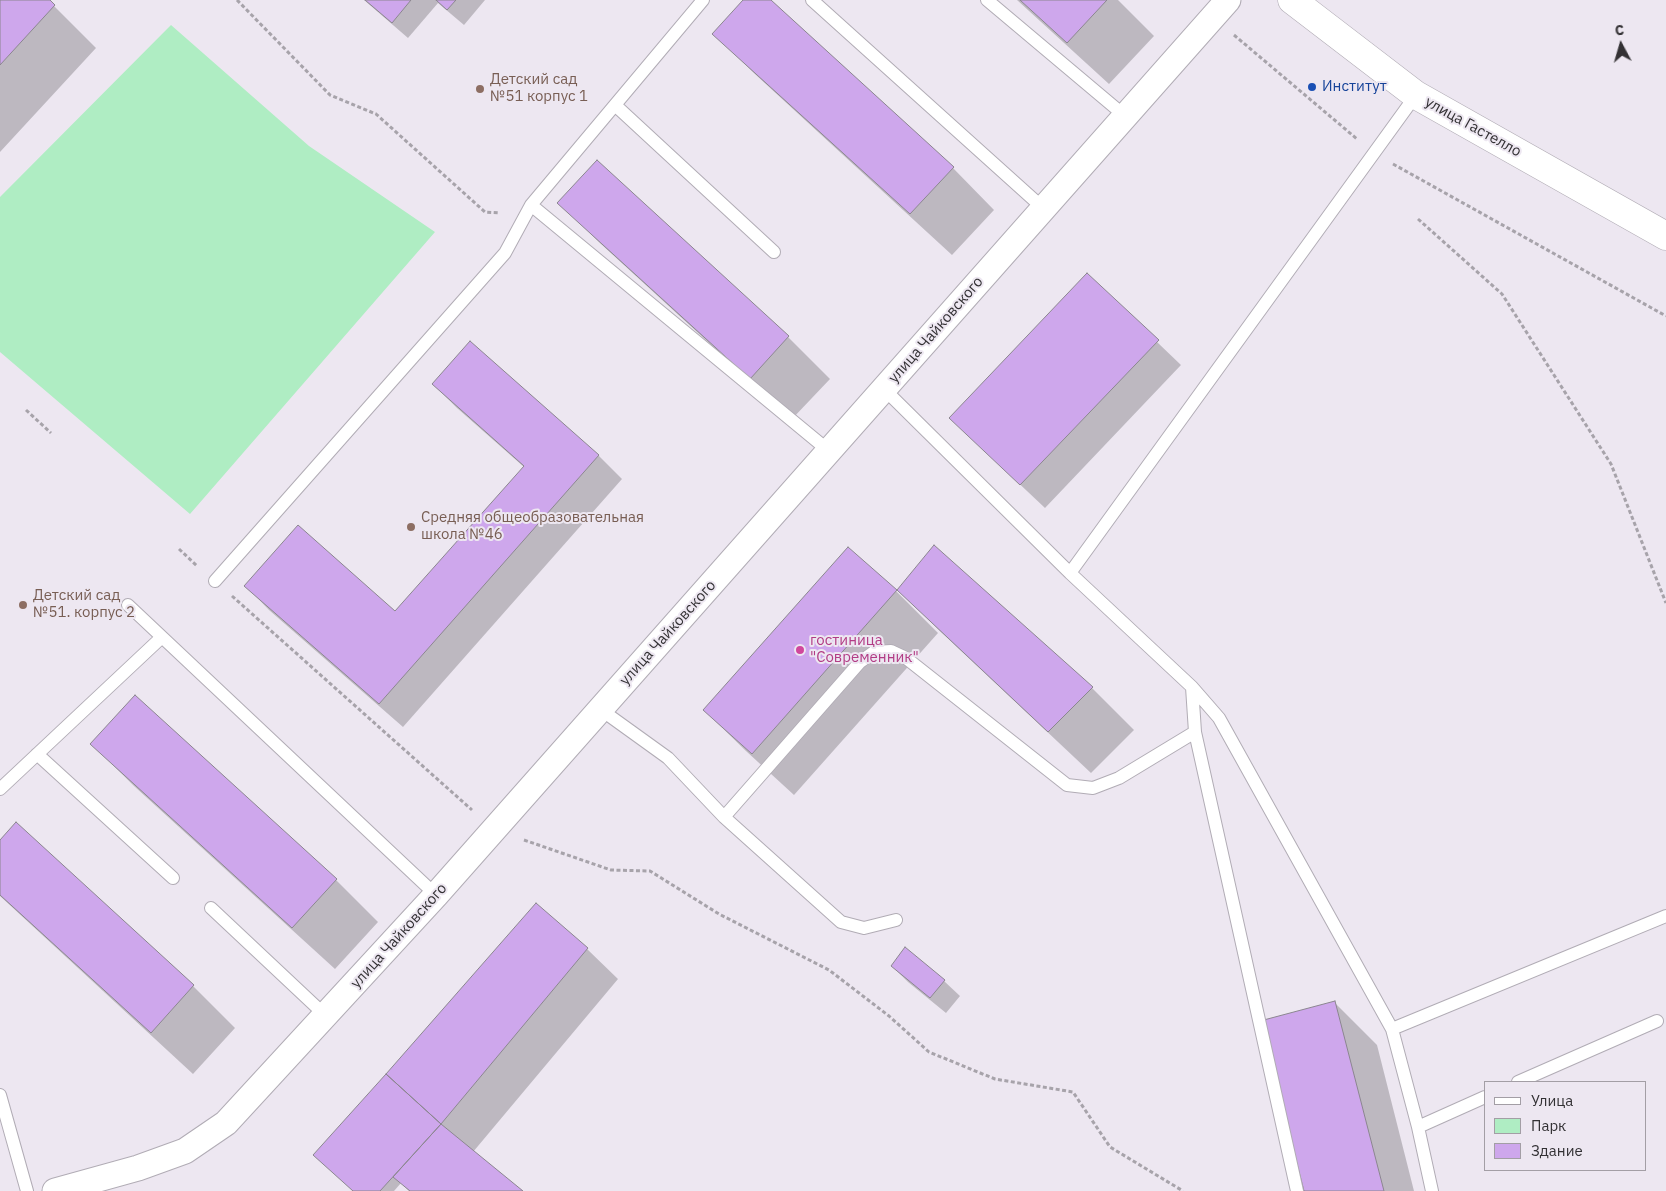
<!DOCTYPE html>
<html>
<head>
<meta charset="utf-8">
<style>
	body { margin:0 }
	#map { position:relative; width:1666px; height:1191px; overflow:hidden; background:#ede7f1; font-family:"IBM Plex Sans",sans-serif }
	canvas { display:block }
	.legend { position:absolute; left:1484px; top:1081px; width:162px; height:90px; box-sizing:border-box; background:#ede7f1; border:1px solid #a39ea5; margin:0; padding:6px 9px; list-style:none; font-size:15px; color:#333134 }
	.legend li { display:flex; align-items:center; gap:10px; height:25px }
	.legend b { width:25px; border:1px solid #a39ea5 }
	.north { position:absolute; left:1596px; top:20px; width:50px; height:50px; -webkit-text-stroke:4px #ede7f1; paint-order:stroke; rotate:354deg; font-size:14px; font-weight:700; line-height:20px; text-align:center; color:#333134 }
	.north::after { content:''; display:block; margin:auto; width:18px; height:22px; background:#333134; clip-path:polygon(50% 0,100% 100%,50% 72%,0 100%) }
</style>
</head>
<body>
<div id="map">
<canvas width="1666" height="1191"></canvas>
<ul class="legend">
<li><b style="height:6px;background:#fff"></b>Улица</li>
<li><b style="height:14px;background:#afedc3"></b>Парк</li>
<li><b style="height:14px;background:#cea7ec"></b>Здание</li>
</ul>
<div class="north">С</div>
</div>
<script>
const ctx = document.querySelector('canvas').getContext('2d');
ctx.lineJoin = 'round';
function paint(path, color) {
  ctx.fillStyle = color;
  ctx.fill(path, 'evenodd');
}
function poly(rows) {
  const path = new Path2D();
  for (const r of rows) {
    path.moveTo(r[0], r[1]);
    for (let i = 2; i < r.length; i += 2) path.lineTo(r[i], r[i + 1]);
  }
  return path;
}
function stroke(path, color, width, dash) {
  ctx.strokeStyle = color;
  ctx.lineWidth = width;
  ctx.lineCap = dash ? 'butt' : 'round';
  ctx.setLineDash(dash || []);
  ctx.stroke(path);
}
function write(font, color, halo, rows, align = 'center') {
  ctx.font = font + ' "IBM Plex Sans",sans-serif';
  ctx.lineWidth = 4;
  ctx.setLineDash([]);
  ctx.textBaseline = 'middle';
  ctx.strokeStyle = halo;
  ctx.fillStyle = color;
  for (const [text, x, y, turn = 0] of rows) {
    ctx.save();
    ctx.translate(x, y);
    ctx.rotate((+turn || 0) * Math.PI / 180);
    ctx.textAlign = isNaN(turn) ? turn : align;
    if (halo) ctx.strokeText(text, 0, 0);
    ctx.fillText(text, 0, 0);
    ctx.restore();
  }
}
const green = poly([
	[171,25,309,146,435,232,190,514,0,352,0,197]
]);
const shadow = poly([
	[0,0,48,0,96,48,0,152],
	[364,0,485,0,464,25,438,3,408,38],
	[745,0,769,0,953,168,994,210,952,255,756,75,714,34],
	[1017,0,1118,0,1154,36,1109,84],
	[597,162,788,337,830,379,792,419,601,244,559,203],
	[1087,275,1181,365,1045,508,974,441],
	[470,343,599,456,622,479,403,727,269,610,246,586,395,613,524,467,457,408,433,384],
	[934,547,1092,688,1134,730,1091,773,941,632,899,590],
	[848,548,896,591,938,633,794,795,746,751,704,710],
	[135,697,336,880,378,922,335,969,134,786,92,744],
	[16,824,193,986,235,1028,193,1074,0,896,0,841],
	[536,905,587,949,618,979,473,1152,521,1191,409,1191,401,1183,394,1191,354,1191],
	[905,949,944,981,960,996,946,1013,908,982,892,966],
	[1335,1003,1377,1045,1414,1191,1305,1191]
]);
const building = poly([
	[0,0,50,0,55,5,0,65,0,0],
	[365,0,411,0,392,23,365,0],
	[436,0,456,0,447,10,436,0],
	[743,0,771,0,954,167,910,214,712,34,743,0],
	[1020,0,1107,0,1067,43,1020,0],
	[597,160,789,336,750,379,557,203,597,160],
	[1087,273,1159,340,1020,485,949,418,1087,273],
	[470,341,599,455,379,704,244,586,298,525,395,611,524,466,432,384,470,341],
	[934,545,1093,687,1048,732,897,590,934,545],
	[848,547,897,590,752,754,703,710,848,547],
	[135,695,337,879,292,928,90,744,135,695],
	[16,822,194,985,151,1033,0,895,0,840,16,822],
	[536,903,588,948,441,1124,386,1074,536,903],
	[905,947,945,980,930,998,891,966,905,947],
	[1335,1001,1384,1191,1304,1191,1260,1021,1335,1001],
	[386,1074,441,1124,380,1191,353,1191,313,1155,386,1074],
	[441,1124,523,1191,410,1191,393,1177,441,1124]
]);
const path = poly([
	[237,0,330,95,376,114,485,212,500,213],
	[1234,35,1357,139],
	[1393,164,1666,316],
	[1418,219,1502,294,1611,464,1666,603],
	[26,410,51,433],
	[179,549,197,566],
	[232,596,472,810],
	[524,840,611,870,650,871,719,914,829,970,889,1016,929,1052,995,1079,1073,1092,1110,1147,1183,1191]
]);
const service = poly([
	[812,0,1043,208],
	[987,0,1125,116],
	[615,105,774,252],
	[531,205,829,451],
	[884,389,1070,573,1192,687,1219,718,1392,1029,1418,1127,1432,1191],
	[1070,573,1416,95],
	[215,581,505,253,531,205,703,0],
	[128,605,436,895],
	[1192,687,1195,732,1297,1191],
	[600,709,668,758,724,817,841,922,864,928,896,920],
	[37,754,173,878],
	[0,789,162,637],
	[724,817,860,662,874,652,891,651,906,658,1067,785,1093,788,1119,778,1195,732],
	[211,908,326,1016],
	[1392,1029,1666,916],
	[1518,1082,1657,1021],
	[0,1095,27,1191],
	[1418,1127,1485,1097]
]);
const minor = poly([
	[55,1191,138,1168,185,1151,226,1123,436,895,1228,0]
]);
const tertiary = poly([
	[1292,0,1416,95,1666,236]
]);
const markers = [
	[1312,87,5,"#1a4fb4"],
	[480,89,5,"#8d6e63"],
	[411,527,5,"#8d6e63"],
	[23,605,5,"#8d6e63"],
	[800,650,5,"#d1479c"]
];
const educationNames = [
	["Детский сад",490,80],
	["№51 корпус 1",490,97],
	["Средняя общеобразовательная",421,518],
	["школа №46",421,535],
	["Детский сад",33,596],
	["№51. корпус 2",33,613]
];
const transitNames = [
	["Институт",1322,87]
];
const streetNames = [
	["улица Гастелло",1473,127,29],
	["улица Чайковского",936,330,-49],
	["улица Чайковского",668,633,-48],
	["улица Чайковского",399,936,-48]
];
const hotelNames = [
	["гостиница",810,641],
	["\"Современник\"",810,658]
];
paint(green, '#afedc3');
paint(shadow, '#0003');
paint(building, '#cea7ec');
stroke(building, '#8b868f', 1);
stroke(service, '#b1acb5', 14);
stroke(minor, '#b1acb5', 27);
stroke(tertiary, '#b1acb5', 29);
stroke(path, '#a7a3aa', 3, [4, 2.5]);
stroke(service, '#fff', 12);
stroke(minor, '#fff', 25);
stroke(tertiary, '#fff', 28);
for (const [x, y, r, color] of markers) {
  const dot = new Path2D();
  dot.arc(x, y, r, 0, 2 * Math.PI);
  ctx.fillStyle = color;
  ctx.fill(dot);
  stroke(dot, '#ede7f1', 2);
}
write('15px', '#785e54', '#ede7f1', educationNames, 'left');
write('15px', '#164399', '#ede7f1', transitNames, 'left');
write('15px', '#333134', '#ede7f1', streetNames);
write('15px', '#b23c85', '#ede7f1', hotelNames, 'left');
</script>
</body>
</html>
